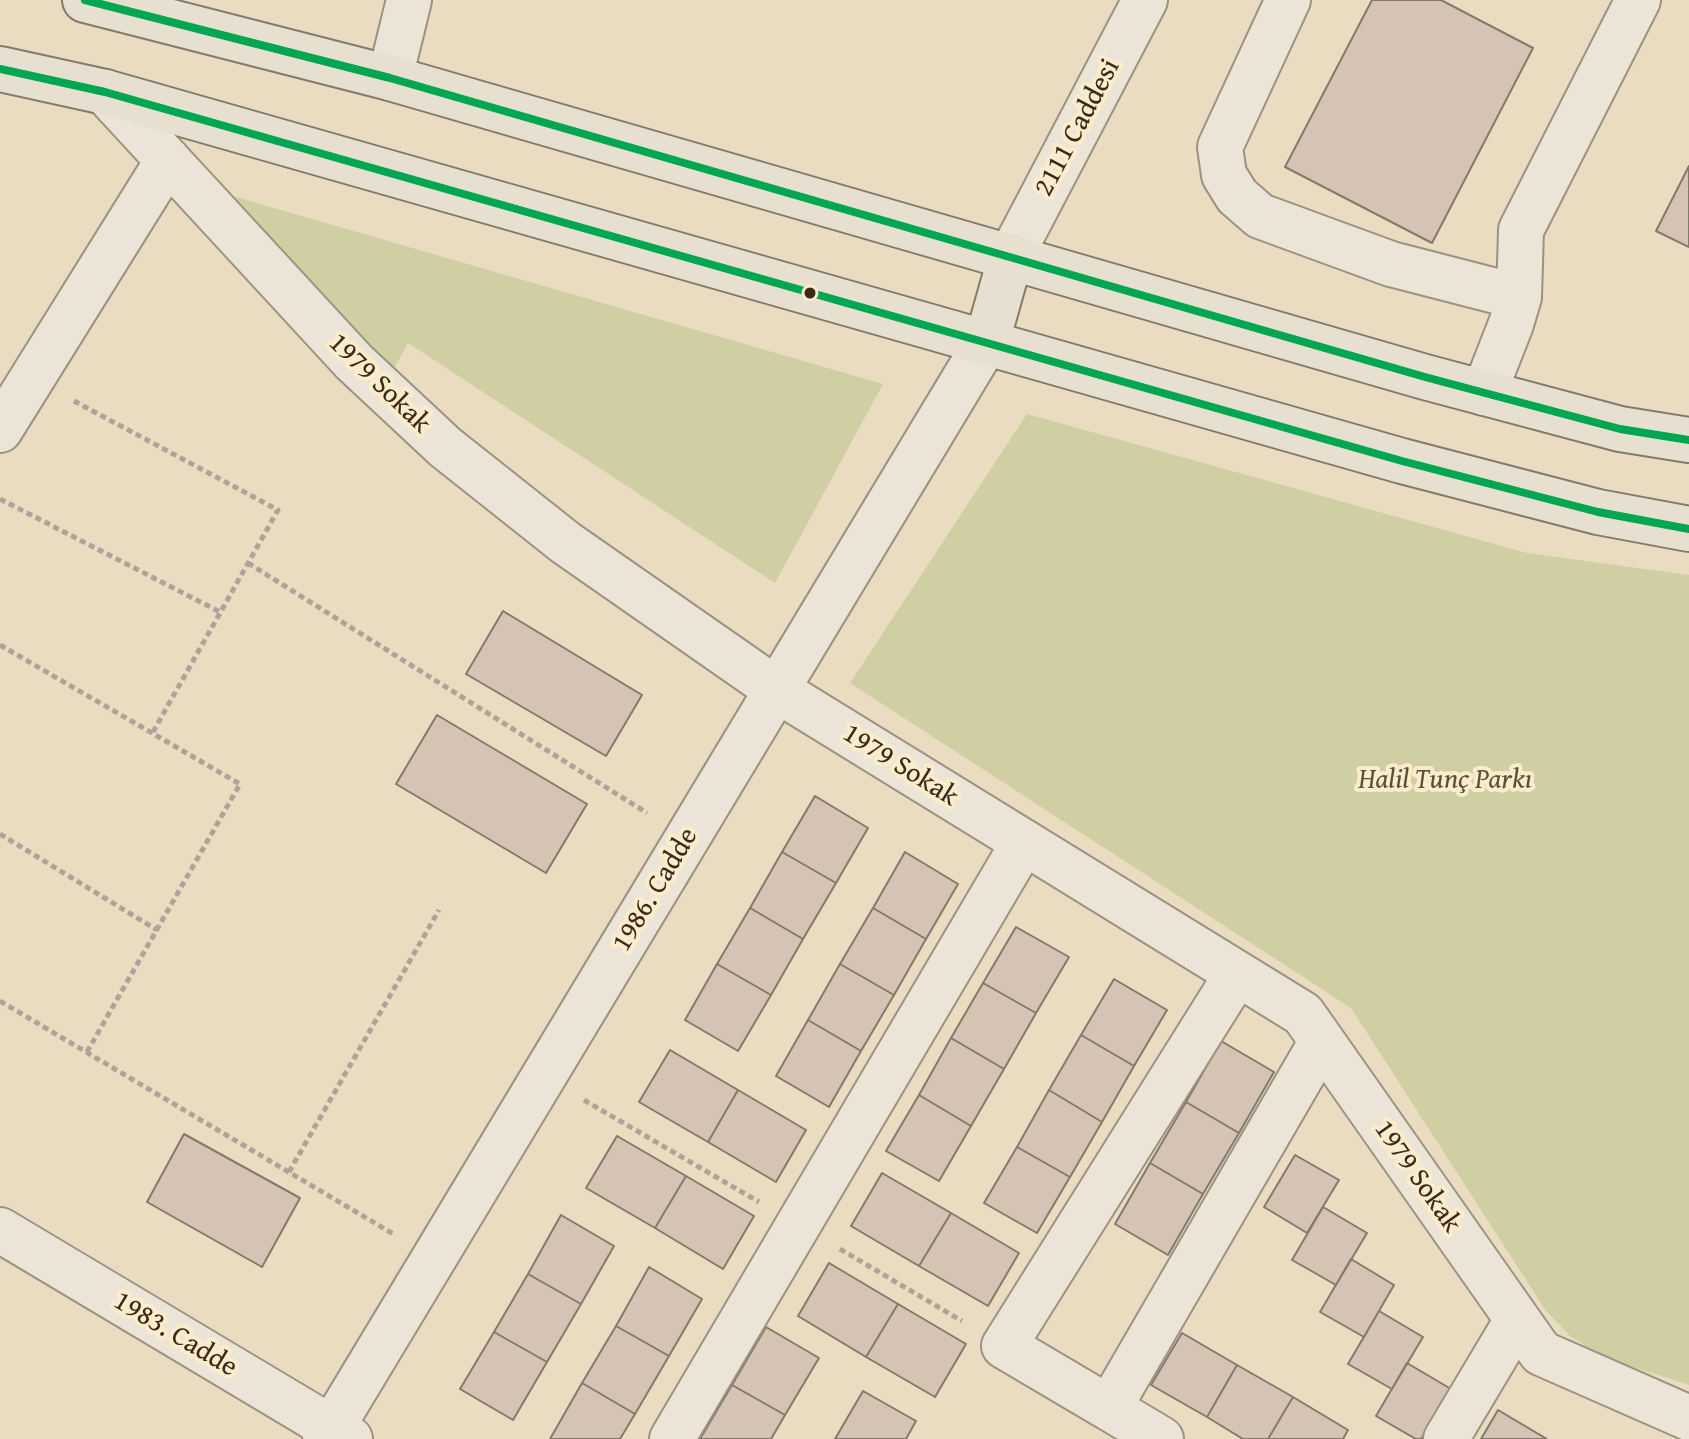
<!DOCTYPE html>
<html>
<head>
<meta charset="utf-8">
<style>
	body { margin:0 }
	canvas { display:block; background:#e9dcc1 }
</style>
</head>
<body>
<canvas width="1689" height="1439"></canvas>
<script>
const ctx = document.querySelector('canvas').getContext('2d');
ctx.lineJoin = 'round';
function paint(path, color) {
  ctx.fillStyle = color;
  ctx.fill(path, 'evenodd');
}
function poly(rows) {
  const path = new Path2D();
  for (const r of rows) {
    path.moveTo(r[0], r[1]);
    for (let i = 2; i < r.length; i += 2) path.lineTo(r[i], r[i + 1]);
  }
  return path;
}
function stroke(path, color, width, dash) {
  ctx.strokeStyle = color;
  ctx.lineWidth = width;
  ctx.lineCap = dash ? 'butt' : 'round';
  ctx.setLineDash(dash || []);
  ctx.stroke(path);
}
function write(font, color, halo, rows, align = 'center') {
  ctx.font = font + ' "Gentium Book Plus",serif';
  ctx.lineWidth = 8;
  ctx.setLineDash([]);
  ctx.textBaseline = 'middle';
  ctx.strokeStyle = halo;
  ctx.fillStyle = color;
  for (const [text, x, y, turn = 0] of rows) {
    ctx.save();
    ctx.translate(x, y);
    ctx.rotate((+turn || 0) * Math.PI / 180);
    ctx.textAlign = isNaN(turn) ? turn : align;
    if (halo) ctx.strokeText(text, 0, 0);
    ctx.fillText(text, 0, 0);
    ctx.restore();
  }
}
const green = poly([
	[222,193,883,384,775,583,408,343,394,369],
	[1027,414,1527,553,1689,575,1689,1385,1602,1357,1570,1336,1546,1311,1351,1008,850,683]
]);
const building = poly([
	[1372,0,1441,0,1533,48,1432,243,1285,167,1372,0],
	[1689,166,1689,247,1656,231,1689,166],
	[503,611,642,695,606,756,466,674,503,611],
	[437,715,587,804,546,873,396,784,437,715],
	[815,796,868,828,836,883,782,852,815,796],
	[782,852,836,883,803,939,750,908,782,852],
	[905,852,958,884,926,939,873,908,905,852],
	[750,908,803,939,771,995,717,964,750,908],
	[873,908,926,939,894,995,840,964,873,908],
	[1016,927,1069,957,1036,1013,983,983,1016,927],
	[717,964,771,995,738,1051,685,1020,717,964],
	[840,964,894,995,861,1051,808,1020,840,964],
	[1114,979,1167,1010,1134,1066,1081,1035,1114,979],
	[983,983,1036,1013,1004,1069,951,1038,983,983],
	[808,1020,861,1051,829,1107,776,1076,808,1020],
	[1081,1035,1134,1066,1102,1122,1049,1090,1081,1035],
	[951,1038,1004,1069,971,1126,919,1095,951,1038],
	[1221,1041,1274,1072,1239,1133,1186,1102,1221,1041],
	[670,1050,738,1090,708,1142,639,1102,670,1050],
	[738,1090,806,1130,776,1182,708,1142,738,1090],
	[1049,1090,1102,1122,1070,1177,1017,1147,1049,1090],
	[919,1095,971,1126,939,1181,886,1151,919,1095],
	[1186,1102,1239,1133,1203,1194,1150,1163,1186,1102],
	[184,1134,300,1198,262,1267,147,1202,184,1134],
	[617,1136,686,1176,655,1228,586,1188,617,1136],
	[1017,1147,1070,1177,1037,1233,984,1203,1017,1147],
	[1295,1155,1339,1180,1307,1233,1264,1207,1295,1155],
	[1150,1163,1203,1194,1168,1255,1115,1224,1150,1163],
	[882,1173,951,1213,919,1266,851,1226,882,1173],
	[686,1176,754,1216,723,1269,655,1228,686,1176],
	[1323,1207,1367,1233,1336,1285,1292,1260,1323,1207],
	[951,1213,1019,1253,988,1306,919,1266,951,1213],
	[561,1215,614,1246,581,1304,528,1274,561,1215],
	[1351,1259,1394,1285,1364,1337,1320,1312,1351,1259],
	[829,1263,898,1304,866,1357,798,1316,829,1263],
	[649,1267,702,1299,669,1356,616,1326,649,1267],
	[528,1274,581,1304,547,1362,494,1332,528,1274],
	[898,1304,966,1344,935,1397,866,1357,898,1304],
	[1379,1311,1423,1337,1392,1389,1348,1364,1379,1311],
	[616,1326,669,1356,635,1414,582,1383,616,1326],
	[766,1327,819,1358,785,1415,732,1385,766,1327],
	[494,1332,547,1362,513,1420,460,1389,494,1332],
	[1182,1333,1237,1365,1207,1417,1151,1385,1182,1333],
	[1407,1363,1451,1389,1421,1439,1416,1439,1376,1416,1407,1363],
	[1237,1365,1293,1397,1268,1439,1243,1439,1207,1417,1237,1365],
	[582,1383,635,1414,620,1439,550,1439,582,1383],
	[732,1385,785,1415,771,1439,700,1439,732,1385],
	[863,1391,916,1421,906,1439,835,1439,863,1391],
	[1293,1397,1348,1430,1343,1439,1268,1439,1293,1397],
	[1498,1410,1547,1439,1481,1439,1498,1410]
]);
const path = poly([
	[74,401,278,510,153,732],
	[0,499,220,612],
	[248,563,647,813],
	[0,645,240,784,87,1052],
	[0,834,157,930],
	[0,1001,395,1235],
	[584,1100,759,1202],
	[289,1172,439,910],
	[840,1249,962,1321]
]);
const minor = poly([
	[1288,0,1220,147,1224,175,1237,196,1260,216,1391,264,1519,297],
	[390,78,409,0],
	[105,92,354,362,445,447,566,543,777,690,1303,1014,1541,1353,1689,1418],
	[1011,256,1145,0],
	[1484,393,1511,324,1519,297,1521,230,1638,0],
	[0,430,168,160],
	[0,1230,350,1439],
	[1109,1408,1004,1346,1237,974],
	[325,1439,987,341],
	[672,1439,1024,842],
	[1161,1439,1109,1408,1322,1041],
	[1446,1439,1517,1320]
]);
const major = poly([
	[85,0,390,78,1425,377,1620,429,1689,440],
	[0,69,105,92,1402,461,1598,512,1689,529],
	[987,341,1011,256]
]);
const bus1 = poly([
	[85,0,390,78,1425,377,1620,429,1689,440],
	[0,69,105,92,1402,461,1598,512,1689,529]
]);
const markers = [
	[810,293,7,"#392a1a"]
];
const streetNames = [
	["2111 Caddesi",1078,128,-62],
	["1979 Sokak",379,384,44],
	["1979 Sokak",900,766,32],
	["1986. Cadde",656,890,-59],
	["1979 Sokak",1417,1177,55],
	["1983. Cadde",175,1335,31]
];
const parkNames = [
	["Halil Tunç Parkı",1445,781]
];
paint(green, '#d0cfa4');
paint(building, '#d5c4b3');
stroke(building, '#837a6b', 2);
stroke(minor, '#9b9281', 48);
stroke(major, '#837a6b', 48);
stroke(path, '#aba599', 5, [6, 4]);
stroke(minor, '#ece4d7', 44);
stroke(major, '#e7e0d1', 44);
stroke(bus1, '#00a651', 8);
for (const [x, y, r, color] of markers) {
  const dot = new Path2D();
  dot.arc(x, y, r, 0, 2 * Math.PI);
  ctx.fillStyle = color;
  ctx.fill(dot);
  stroke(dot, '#fbeccc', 3);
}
write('28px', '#392a1a', '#fbeccc', streetNames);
write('italic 28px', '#5a5037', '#fbeccc', parkNames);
</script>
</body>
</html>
